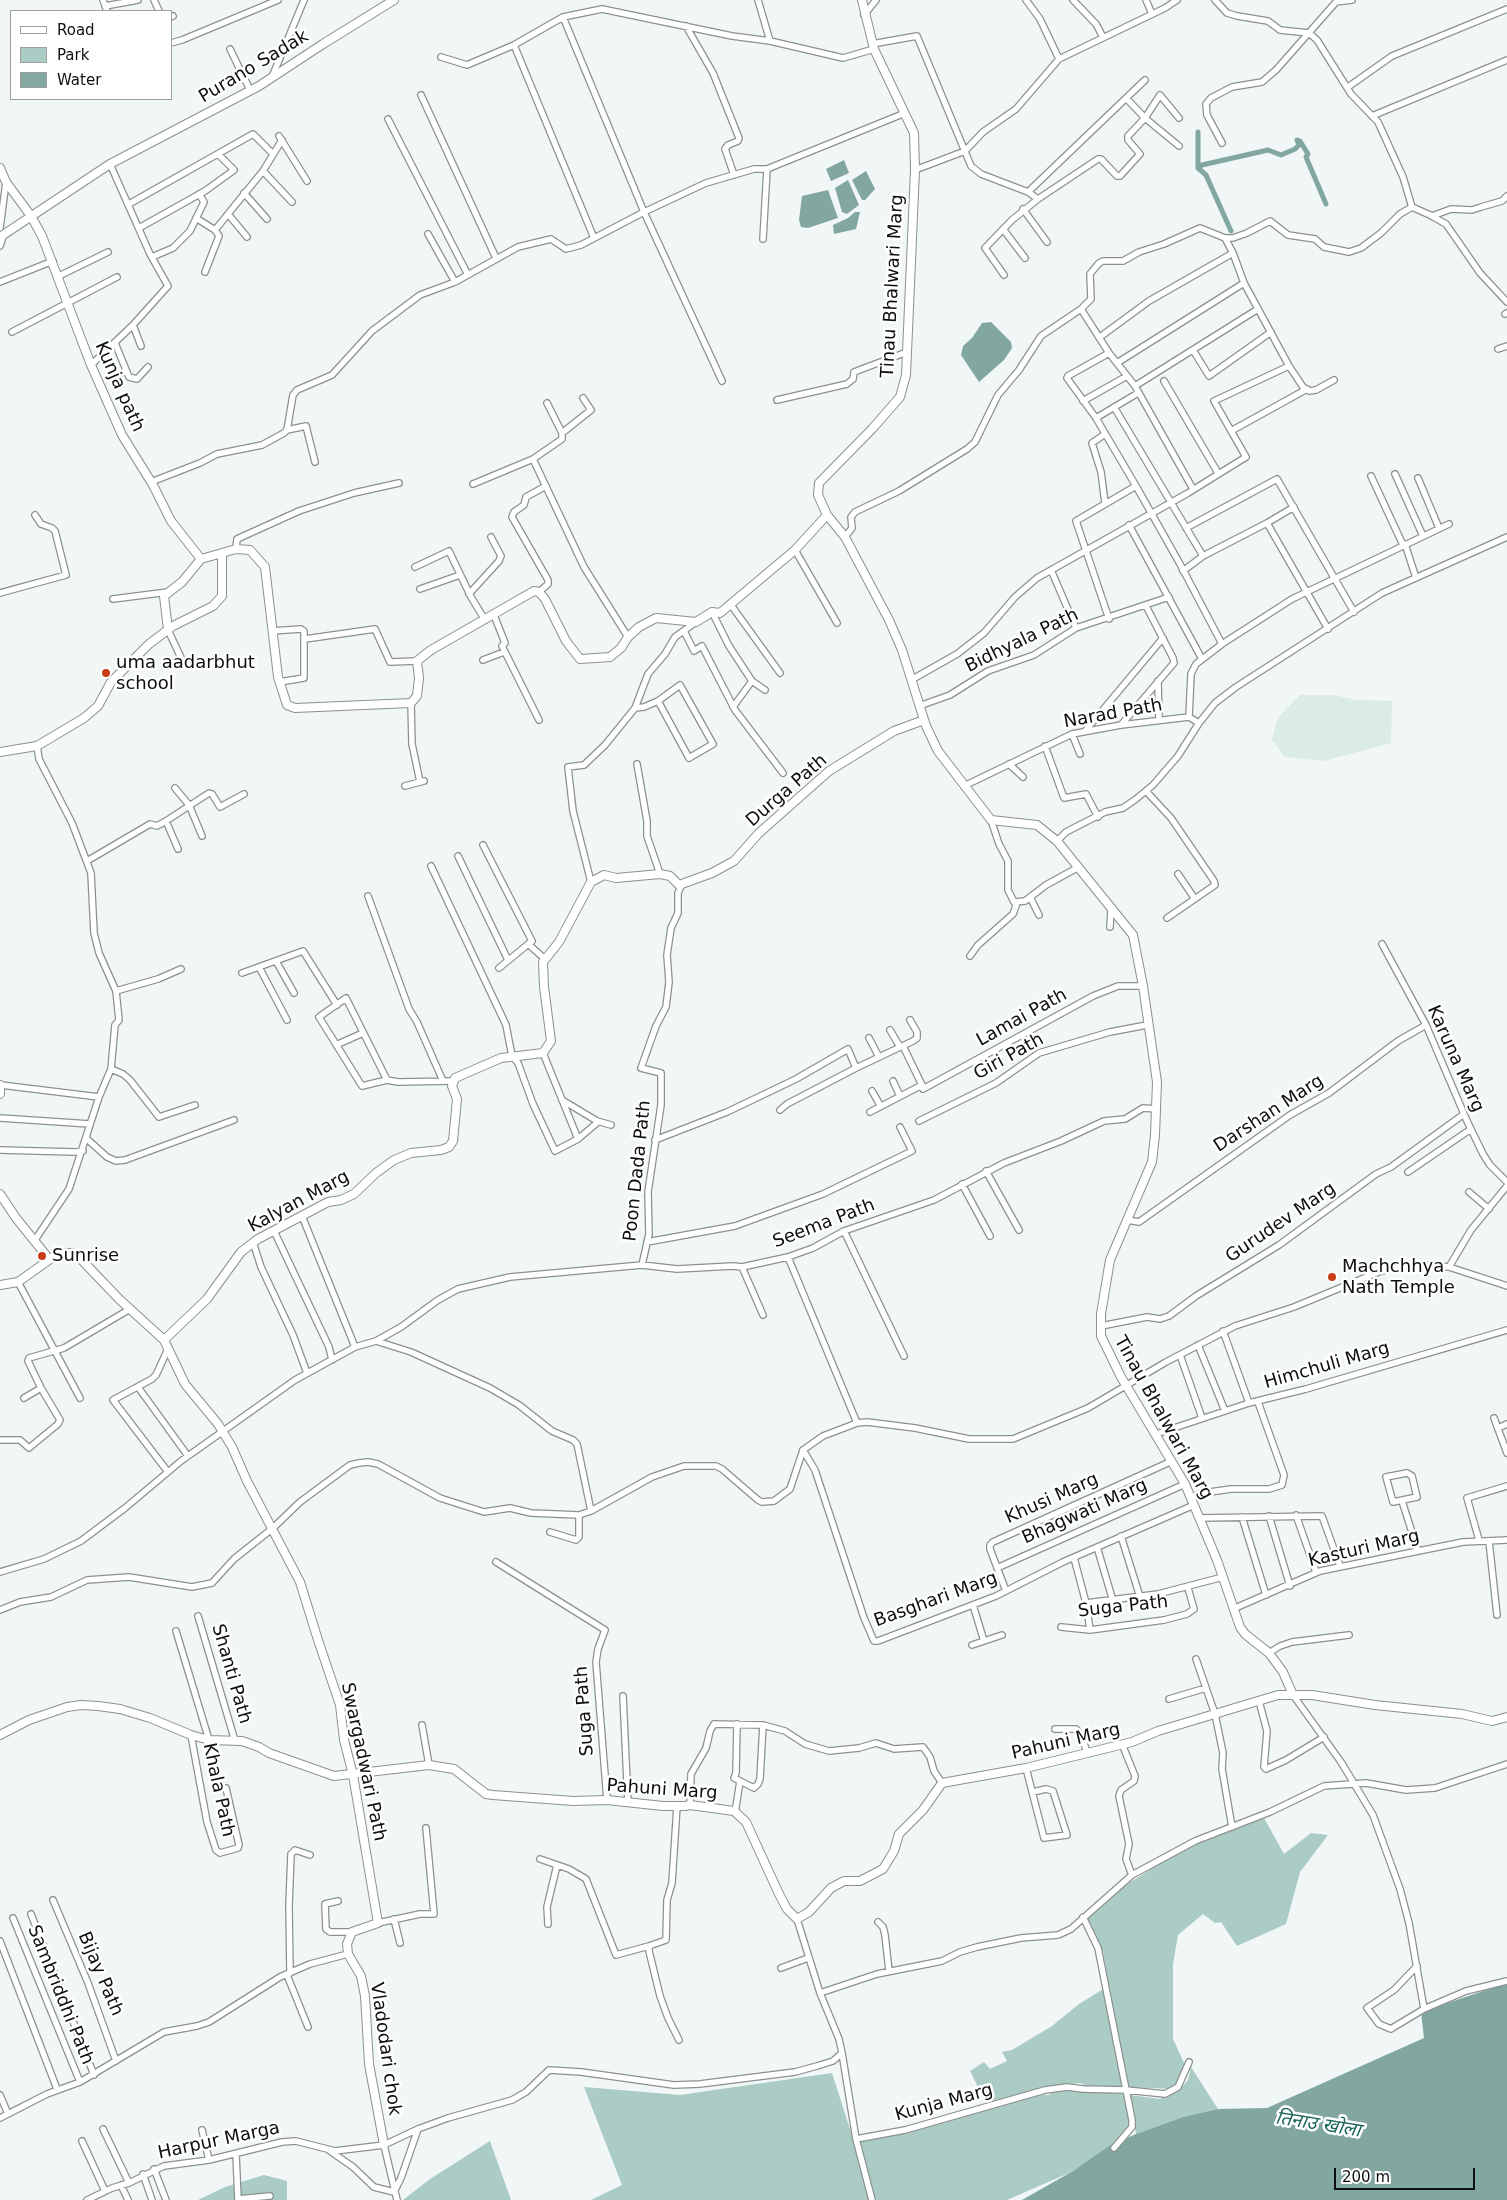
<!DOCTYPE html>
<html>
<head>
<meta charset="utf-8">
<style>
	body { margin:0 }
	#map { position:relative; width:1507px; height:2200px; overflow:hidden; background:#f0f7f6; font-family:"DejaVu Sans",sans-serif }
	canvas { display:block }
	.legend { position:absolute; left:10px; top:10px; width:162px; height:90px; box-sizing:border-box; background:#fff; border:1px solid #9e9f9f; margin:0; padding:6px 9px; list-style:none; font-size:15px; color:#0d0f0f }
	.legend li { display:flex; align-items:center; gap:10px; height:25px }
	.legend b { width:25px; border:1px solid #9e9f9f }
	.scale { position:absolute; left:1334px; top:2168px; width:141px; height:22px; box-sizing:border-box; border:2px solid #0d0f0f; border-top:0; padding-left:6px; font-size:15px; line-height:18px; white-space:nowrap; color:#0d0f0f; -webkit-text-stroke:4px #fff; paint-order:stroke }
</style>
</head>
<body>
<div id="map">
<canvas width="1507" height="2200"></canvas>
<ul class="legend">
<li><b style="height:6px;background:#fff"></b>Road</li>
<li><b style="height:14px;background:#abcbc5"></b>Park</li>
<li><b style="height:14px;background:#81a7a0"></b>Water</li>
</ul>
<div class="scale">200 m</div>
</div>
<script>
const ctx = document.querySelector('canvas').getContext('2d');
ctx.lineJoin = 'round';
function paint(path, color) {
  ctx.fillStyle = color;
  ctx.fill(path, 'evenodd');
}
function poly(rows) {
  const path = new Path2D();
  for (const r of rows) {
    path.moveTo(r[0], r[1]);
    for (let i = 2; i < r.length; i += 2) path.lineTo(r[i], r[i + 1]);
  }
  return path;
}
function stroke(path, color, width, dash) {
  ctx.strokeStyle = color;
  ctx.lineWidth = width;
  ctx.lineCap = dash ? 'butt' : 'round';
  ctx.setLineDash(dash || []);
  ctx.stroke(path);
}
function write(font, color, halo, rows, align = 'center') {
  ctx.font = font + ' "DejaVu Sans","Noto Sans Devanagari",sans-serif';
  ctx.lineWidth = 5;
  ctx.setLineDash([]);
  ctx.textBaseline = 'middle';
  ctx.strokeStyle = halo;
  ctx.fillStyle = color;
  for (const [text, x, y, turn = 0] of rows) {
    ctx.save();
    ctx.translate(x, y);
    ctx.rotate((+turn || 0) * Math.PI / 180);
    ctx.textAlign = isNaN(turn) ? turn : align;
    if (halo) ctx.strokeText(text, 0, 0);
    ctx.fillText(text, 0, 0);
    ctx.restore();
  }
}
const built = poly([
	[1300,695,1333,695,1357,700,1392,701,1391,743,1324,761,1285,757,1272,740,1277,719]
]);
const green = poly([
	[1264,1818,1284,1854,1311,1833,1328,1835,1300,1872,1286,1924,1237,1946,1221,1922,1215,1923,1203,1914,1178,1935,1173,1964,1173,2039,1185,2065,1178,2084,1172,2089,1128,2087,1103,1952,1086,1917,1124,1886,1184,1849],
	[1105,1988,1124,2087,1088,2086,1080,2083,1050,2086,986,2103,970,2071,984,2062,990,2069,1007,2061,1002,2052,1012,2050,1052,2026,1079,2004],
	[1191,2067,1218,2109,1183,2117,1136,2134,1130,2095,1160,2099,1180,2089,1188,2080],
	[832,2073,857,2151,869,2200,591,2200,622,2185,584,2087,680,2095],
	[1054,2090,1126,2094,1131,2123,1116,2145,1069,2173,1007,2200,874,2200,859,2136,903,2131,1045,2092,1045,2095,1049,2095],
	[490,2141,511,2200,403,2200,430,2179],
	[264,2175,287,2181,287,2200,198,2200,225,2187]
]);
const water = poly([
	[844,160,849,173,831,181,826,169],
	[866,171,875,189,865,200,862,200,852,180],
	[848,180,859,205,847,214,842,212,835,188],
	[828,190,838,218,808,228,801,227,799,220,802,196],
	[855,212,860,212,856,229,834,234,833,225,848,218],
	[991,322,1011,342,1012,348,1004,360,979,382,961,355,963,346,972,338,982,323],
	[1507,1983,1507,2200,1022,2200,1073,2171,1109,2146,1136,2134,1183,2117,1218,2109,1267,2108,1424,2038,1421,2012]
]);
const canal = poly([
	[1198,132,1198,168,1206,175,1231,231],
	[1198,168,1202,165,1268,150,1281,155,1295,149,1299,145,1297,140,1300,141,1308,154,1306,157,1326,204]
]);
const street = poly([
	[103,0,107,11],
	[154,0,159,11],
	[758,0,770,41],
	[1026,0,1040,19,1059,59],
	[1073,0,1096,24,1103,37],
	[1146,0,1152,14],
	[1215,0,1227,13,1237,16,1268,21,1280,30,1309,33,1317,40,1351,94,1378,122,1403,177,1412,207,1430,215,1446,224,1480,273,1507,302],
	[105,6,138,0],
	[864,15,876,0],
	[171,17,173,16],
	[563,17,644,212,722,381],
	[686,26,713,73,739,138,738,141,728,145,725,149,734,175],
	[171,43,182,40,278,0],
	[872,44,917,36,971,166,981,174,1028,192,1145,80],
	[514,45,594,238],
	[230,49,250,90],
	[441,57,467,65,514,45,563,17,602,9,732,36,770,41,843,58,874,49],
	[272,77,304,0],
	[1348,87,1392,56,1507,9],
	[421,95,496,258],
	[1126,98,1145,118,1179,146],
	[1372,116,1507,60],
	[388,119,468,275],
	[279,136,307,181],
	[1222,143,1207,115,1206,104,1211,98,1232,87,1262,82,1276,70,1336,2,1352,0],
	[915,170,965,151,983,132,1016,109,1059,59,1165,8,1177,0],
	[263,171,292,202],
	[244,193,267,219],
	[1038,199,1098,159,1101,159,1117,176,1120,176,1140,154,1128,140,1128,136,1145,118,1160,95,1179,118],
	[129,204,253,134,273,154],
	[1023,209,1047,242],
	[228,214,247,237],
	[1432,216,1451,209,1472,210,1481,207,1502,201,1507,196],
	[196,218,215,230,219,236,205,272],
	[0,228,6,182],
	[139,228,205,191,234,170,218,154],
	[1003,229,1025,258],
	[215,230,263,171,282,140],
	[428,234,455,282],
	[1225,238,1233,253,1244,283,1289,366,1303,387,1309,391,1316,390,1334,380],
	[763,239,767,169],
	[0,246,4,234],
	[152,257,173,248,190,231,204,202,199,194],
	[1004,275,985,248,1012,220,1038,199,1028,192],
	[59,276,108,252],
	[0,282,53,261],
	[1081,309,1109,353,1135,386,1193,489],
	[1505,314,1507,313],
	[133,325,141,346],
	[12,332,117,277],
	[1100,337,1149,301,1233,253],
	[115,343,129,377,137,379,148,367],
	[1498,349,1507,346],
	[1193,350,1209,376,1271,332],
	[1109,353,1068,376,1067,378,1096,418,1136,486,1180,564,1222,644],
	[1117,363,1244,283],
	[91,365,133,325,168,286,150,254,110,164],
	[1164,381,1218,473],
	[1135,386,1258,309],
	[777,400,847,384,853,379,854,372,907,352],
	[1083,401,1127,376],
	[1114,407,1203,556],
	[1096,418,1138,393],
	[287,430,306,426,315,462],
	[1231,431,1307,389],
	[562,433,591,410,583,398],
	[1105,434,1092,443,1101,472,1105,503],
	[533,459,584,567,628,637],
	[1395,474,1423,536],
	[1371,476,1403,545],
	[1418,478,1439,528],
	[151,482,200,463,217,454,262,445,284,433,287,430,293,395,297,390,332,375,372,331,420,295,455,282,518,247,551,239,566,249,581,245,644,212,706,183,754,169,767,169,905,113],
	[473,484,533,459,562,439,562,433,547,403],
	[1267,523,1328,629],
	[1129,525,1202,659],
	[1186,528,1277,479,1354,612],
	[845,537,852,528,851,517,855,512,899,491,967,449,975,442,998,395,1019,370,1041,336,1081,309,1091,299,1090,274,1099,263,1103,261,1123,261,1139,252,1164,244,1200,228,1225,238,1233,238,1247,233,1270,221,1288,235,1315,239,1324,247,1349,252,1361,248,1381,233,1400,214,1412,207],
	[1405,544,1416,578],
	[236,549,237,539,299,511,354,493,399,483],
	[795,550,837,623],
	[415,567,449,551,471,597,485,620],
	[1051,570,1076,628],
	[1183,571,1203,556,1267,523,1294,507],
	[420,589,460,575],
	[539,592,548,584,548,580,512,517,514,512,524,505,526,497,546,486],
	[0,593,66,575,55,531,52,528,41,524,35,515],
	[469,594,499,561,501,556,491,537],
	[113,599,168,592],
	[731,605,780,673],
	[712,612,729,646,752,681,765,690],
	[494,615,505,643,502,646,539,720],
	[1109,619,1076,521,1136,486],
	[168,630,183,662],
	[272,631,301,629,304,631,304,678,279,682],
	[684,631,694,651,702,646,735,710,783,773],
	[305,639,375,629,390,662,417,661],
	[483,660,504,652],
	[911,680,957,654,984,633,1015,597,1037,578,1188,493,1246,457,1214,401,1289,366],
	[1158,681,1159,720],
	[411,703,412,744,420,782],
	[919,706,950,695,988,671,1034,655,1076,628,1169,597],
	[733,707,752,681],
	[635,708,644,707,658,701,680,685,713,744,689,758,658,701],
	[1199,723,1215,703,1236,687,1382,593,1507,537],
	[1121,725,1174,663,1173,658,1146,606],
	[1086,730,1163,638],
	[1072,734,1080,754],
	[1045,746,1064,798,1086,794,1098,817],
	[637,764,647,821,647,836,660,874],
	[1009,764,1023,777],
	[405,786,424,781],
	[964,786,1072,734,1121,725,1189,717],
	[175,788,189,805,202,836],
	[1146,791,1171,818,1214,881,1215,885,1167,918],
	[991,820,999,844,1008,861,1008,890,1014,902,1025,901,1046,885,1077,868],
	[166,821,178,849],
	[1057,841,1066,832,1105,812,1123,808,1136,799,1153,785,1178,756,1199,723,1189,717,1191,674,1196,664,1222,644,1292,599,1449,524],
	[483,845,532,941,499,968],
	[458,856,508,960],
	[87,861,150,824,157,826,166,821,209,793,212,794,220,807,244,794],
	[431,866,506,1025,512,1056,518,1063,533,1104,555,1151,578,1139,543,1053],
	[1178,874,1195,899],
	[591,882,573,811,568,767,584,765,605,745,635,708,648,674,665,654,675,637,696,622],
	[368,896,409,1009,417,1022,443,1081],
	[1030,897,1039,915],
	[1110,927,1111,910],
	[528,944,545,959],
	[1382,944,1426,1025,1467,1121,1483,1154,1490,1165,1507,1182],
	[970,956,978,945,1013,914,1017,903],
	[276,961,294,993],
	[259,967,287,1020],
	[242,973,303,951,337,1005],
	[116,991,158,979,181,969],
	[890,1030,900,1047],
	[869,1038,879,1057],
	[336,1045,363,1033],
	[111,1069,123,1074,130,1080,159,1117,195,1105],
	[387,1080,346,998,319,1017,362,1086,387,1080,398,1082,453,1081],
	[893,1081,900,1096],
	[1,1085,99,1097],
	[922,1085,923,1089,1093,996,1118,986,1143,986],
	[872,1091,880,1105],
	[562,1100,597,1121,611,1125],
	[780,1110,787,1104,856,1068],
	[870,1112,922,1085,903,1046],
	[0,1118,90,1124],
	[919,1121,996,1083,1039,1053,1110,1032,1147,1025],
	[87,1139,107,1157,116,1161,125,1160,234,1120],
	[578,1139,598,1122],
	[655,1140,727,1112,796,1079,848,1049,856,1068,913,1041,917,1038,917,1032,910,1020],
	[0,1150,75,1152,83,1151],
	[986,1171,1019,1230],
	[1408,1172,1471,1129],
	[962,1184,990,1236],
	[1469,1192,1489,1209],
	[302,1216,355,1347],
	[1127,1220,1139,1222,1146,1217,1290,1115,1329,1093,1398,1041,1426,1025],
	[274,1231,329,1347,332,1360],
	[844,1231,904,1356],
	[35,1240,69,1189,99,1097,111,1069,115,1025,119,1020,116,991,99,953,94,933,91,873,72,823,39,759,37,746],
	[253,1242,261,1267,293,1335,307,1373],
	[647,1242,735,1226,823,1194,912,1151,900,1127],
	[788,1257,857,1423],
	[642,1265,649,1234,648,1192,661,1105,661,1073,641,1068,656,1026,666,1007,669,982,667,955,671,928,678,913,678,893,682,884],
	[742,1267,763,1315],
	[1449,1267,1471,1230,1507,1186],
	[18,1282,80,1398],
	[1101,1326,1147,1317,1160,1319,1169,1316,1196,1296,1279,1245,1376,1174,1391,1167,1464,1114],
	[1223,1331,1249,1403],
	[376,1341,401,1327,438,1300,458,1289,510,1277,642,1265,677,1269,733,1266,742,1267,788,1257,813,1248,844,1231,934,1200,1004,1163,1061,1141,1104,1121,1125,1119,1143,1108,1157,1109],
	[1198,1345,1225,1411],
	[1180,1355,1202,1418],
	[138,1387,188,1456],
	[24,1398,41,1388,28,1361,29,1358,64,1348,130,1309],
	[1494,1418,1507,1453],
	[1498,1428,1507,1424],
	[1156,1434,1249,1403,1306,1389,1507,1330],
	[0,1440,20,1440,29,1448,58,1424,60,1420,41,1388],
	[803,1450,815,1470,864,1618,874,1641,878,1641,996,1596,1063,1562,1194,1505],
	[168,1472,113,1400,152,1379,156,1375,168,1349],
	[1407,1473,1412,1476,1417,1497,1393,1502,1386,1477,1407,1473],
	[1192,1497,1203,1493,1231,1489,1269,1489,1282,1485,1284,1475,1258,1402],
	[1402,1501,1418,1551],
	[1296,1515,1316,1572],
	[1269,1516,1290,1586],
	[1242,1517,1266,1595],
	[1200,1518,1322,1516,1340,1566],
	[550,1532,576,1540,579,1537,579,1515],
	[1121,1536,1140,1597],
	[1479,1540,1467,1498,1507,1486],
	[1489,1541,1497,1615],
	[1097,1547,1113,1601],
	[1074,1558,1086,1603,1158,1594,1223,1577],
	[496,1562,605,1630,598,1649,596,1662,607,1800],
	[997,1568,1185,1484],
	[0,1572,44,1559,81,1541,125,1508,181,1461,295,1380,355,1347,376,1341,411,1352,490,1388,519,1405,552,1431,573,1440,577,1444,591,1511],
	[1006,1591,990,1549,990,1545,993,1542,1172,1461],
	[1086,1603,1090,1630],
	[973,1605,984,1641],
	[1233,1609,1320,1571,1463,1542,1507,1540],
	[0,1610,20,1602,51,1597,87,1580,129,1577,192,1587,212,1583,234,1559,273,1528,300,1502,350,1465,359,1463,368,1462,378,1464,440,1498,484,1512,510,1508,531,1513,579,1515,591,1511,652,1477,684,1466,716,1466,722,1469,758,1500,762,1502,774,1501,790,1489,803,1450,823,1436,857,1423,867,1422,915,1428,969,1439,1013,1439,1088,1408,1166,1362,1235,1326,1294,1307,1381,1271,1412,1264,1438,1266,1449,1267,1507,1286],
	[198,1616,235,1741],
	[1061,1627,1090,1630,1164,1620,1187,1614,1194,1609,1188,1588],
	[176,1631,209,1740],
	[972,1645,1002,1635],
	[1269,1653,1280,1646,1292,1642,1349,1635],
	[1196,1659,1215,1714,1223,1753,1222,1769,1232,1827],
	[1293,1695,1341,1762,1373,1815,1400,1889,1409,1923,1424,2009],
	[623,1696,628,1803],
	[1169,1699,1206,1688],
	[1259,1701,1267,1731,1264,1767,1266,1769,1286,1760,1324,1737],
	[737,1724,736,1773,734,1778,754,1788,758,1784,760,1779,763,1725],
	[422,1725,429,1765],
	[1055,1729,1076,1729,1081,1735,1087,1752],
	[191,1735,207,1822,216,1850,220,1853,238,1848,239,1845,226,1788],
	[1122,1744,1135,1776,1134,1781,1121,1790,1119,1796,1129,1844,1126,1859,1132,1875],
	[1026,1768,1044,1838,1067,1835,1053,1791,1046,1789,1033,1792],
	[690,1805,691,1774,706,1748,710,1731,714,1724,763,1725,785,1731,805,1744,829,1751,859,1748,876,1743,894,1749,923,1747,930,1757,934,1771,942,1783],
	[677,1806,672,1883,667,1900,666,1940,649,1946,649,1951,660,1996,668,2018,679,2040],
	[735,1813,740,1781],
	[540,1859,569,1869,586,1879,616,1955,649,1946],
	[53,1900,88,1983,116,2061],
	[338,1901,325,1904,326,1929,330,1932,352,1932],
	[31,1914,94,2075],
	[1083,1917,1098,1948,1132,2120,1132,2127,1114,2148],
	[13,1918,80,2082],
	[394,1919,400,1943],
	[797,1919,820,1993],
	[878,1922,883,1927,885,1935,889,1971],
	[378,1923,420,1914,434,1914,426,1828],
	[548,1924,547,1907,557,1865],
	[0,1941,57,2089],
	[1417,1966,1394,1990,1367,2008,1379,2024,1391,2029,1394,2027,1424,2009,1466,1991,1507,1981],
	[781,1968,808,1958],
	[290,1973,289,1906,291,1854,295,1850,310,1855],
	[287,1975,308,2027],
	[842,2053,856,2139,872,2200],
	[0,2095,8,2114],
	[0,2118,47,2094,80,2082,164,2032,197,2026,209,2022,280,1977,310,1964,348,1954],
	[103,2129,129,2183],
	[202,2130,209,2160],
	[856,2139,905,2130,1045,2090,1067,2087,1083,2089,1126,2090,1165,2094,1178,2087,1189,2062],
	[82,2141,105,2191],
	[384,2145,397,2200],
	[330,2151,353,2167,374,2187,394,2192,401,2178,418,2129],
	[236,2154,238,2200],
	[154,2169,166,2200],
	[143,2174,152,2200],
	[121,2185,128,2200],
	[238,2199,270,2196],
	[87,2200,112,2188,129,2183,164,2166,209,2160,282,2142,296,2141,335,2151,384,2145,418,2129,448,2118,512,2100,526,2092,549,2070,581,2072,674,2085,700,2084,795,2072,817,2066,833,2061,842,2053,839,2039,820,1993,877,1974,942,1961,960,1952,977,1947,1021,1938,1058,1935,1071,1929,1132,1875,1195,1841,1270,1812,1324,1786,1366,1783,1406,1790,1435,1788,1507,1764]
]);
const secondary = poly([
	[862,0,874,49,914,133,915,170,906,375,900,397,872,429,819,483,818,495,827,515,845,537,889,620,902,650,926,726,938,751,991,820,1037,825,1057,841,1133,935,1143,986,1157,1082,1155,1135,1152,1162,1110,1260,1101,1314,1101,1336,1121,1377,1185,1484,1217,1560,1240,1627,1245,1634,1269,1653,1283,1672,1293,1695],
	[0,168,6,182,31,216,42,236,91,365,122,435,153,485,171,521,201,559],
	[0,237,110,164,259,86,323,44,394,0],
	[168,630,164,596,182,582,201,559,236,549,250,550,265,567,278,677,287,705,295,708,411,703,417,696,419,678,417,661,431,650,534,591,539,592,545,599,566,641,580,659,610,657,621,648,628,637,639,627,656,618,696,622,712,612,720,613,795,550,827,515],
	[0,752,37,746,84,718,98,706,111,682,149,644,173,626,213,606,222,596,222,553],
	[0,1085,0,1094],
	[0,1194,16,1218,49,1259],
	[0,1285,18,1282,56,1255,70,1253,76,1254,119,1299,164,1340,207,1299,241,1252,258,1239,328,1202,341,1200,354,1194,376,1173,394,1160,411,1153,441,1150,449,1147,453,1141,457,1099,452,1086,455,1078,501,1058,543,1053,551,1041,544,987,543,962,559,942,591,882,604,875,616,878,660,874,670,876,679,885,712,873,734,861,759,833,829,771,894,731,924,720],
	[164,1340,185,1384,218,1424,232,1447,247,1481,300,1582,318,1640,340,1705,344,1740,353,1775,378,1923,352,1932,347,1944,348,1954,361,1976,365,1996,369,2064,384,2145],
	[0,1735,29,1720,67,1707,81,1705,98,1706,120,1709,150,1718,191,1735,209,1740,242,1741,259,1747,269,1753,334,1776,429,1765,454,1769,486,1794,493,1795,573,1801,607,1800,663,1806,685,1806,690,1805,734,1811,746,1822,779,1894,787,1909,797,1919,809,1912,831,1888,844,1881,860,1881,883,1869,894,1851,899,1834,923,1810,942,1783,1026,1768,1132,1742,1158,1731,1278,1695,1312,1695,1375,1705,1462,1714,1492,1721,1507,1717]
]);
const markers = [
	[106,673,5,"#c63d18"],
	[42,1256,5,"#c63d18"],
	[1332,1277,5,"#c63d18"]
];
const streetNames = [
	["Purano Sadak",254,67,-31],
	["Tinau Bhalwari Marg",893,286,-87],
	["Kunja path",119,387,66],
	["Bidhyala Path",1022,641,-26],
	["Narad Path",1113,714,-10],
	["Durga Path",787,791,-41],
	["Lamai Path",1022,1018,-29],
	["Giri Path",1009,1057,-29],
	["Karuna Marg",1455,1059,66],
	["Darshan Marg",1269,1114,-33],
	["Poon Dada Path",638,1171,-84],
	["Kalyan Marg",299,1202,-28],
	["Gurudev Marg",1281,1223,-34],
	["Seema Path",824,1224,-21],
	["Himchuli Marg",1327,1366,-16],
	["Tinau Bhalwari Marg",1163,1418,61],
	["Khusi Marg",1052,1499,-24],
	["Bhagwati Marg",1085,1512,-24],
	["Kasturi Marg",1364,1549,-13],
	["Basghari Marg",936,1600,-20],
	["Suga Path",1123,1607,-6],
	["Shanti Path",231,1674,74],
	["Suga Path",585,1711,-94],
	["Pahuni Marg",1066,1742,-13],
	["Swargadwari Path",363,1762,78],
	["Khala Path",218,1790,78],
	["Pahuni Marg",662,1790,4],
	["Bijay Path",100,1974,67],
	["Sambriddhi Path",60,1995,68],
	["Vladodari chok",385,2049,82],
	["Kunja Marg",944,2103,-15],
	["Harpur Marga",219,2141,-12]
];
const poiNames = [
	["uma aadarbhut",116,663],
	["school",116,684],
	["Sunrise",52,1256],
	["Machchhya",1342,1267],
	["Nath Temple",1342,1288]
];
const waterNames = [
	["तिनाउ खोला",1318,2125,9]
];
paint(built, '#dbebe8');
paint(green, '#abcbc5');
paint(water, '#81a7a0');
stroke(canal, '#81a7a0', 5);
stroke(street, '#8b9190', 8);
stroke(secondary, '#8b9190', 10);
stroke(street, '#fff', 5.5);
stroke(secondary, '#fff', 8);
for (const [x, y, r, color] of markers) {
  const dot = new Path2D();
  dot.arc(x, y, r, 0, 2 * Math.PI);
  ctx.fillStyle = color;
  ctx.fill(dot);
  stroke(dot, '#fff', 2);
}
write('18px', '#0d0f0f', '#fff', streetNames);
write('18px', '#0d0f0f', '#fff', poiNames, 'left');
write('italic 19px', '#1a645b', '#fff', waterNames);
</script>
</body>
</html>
